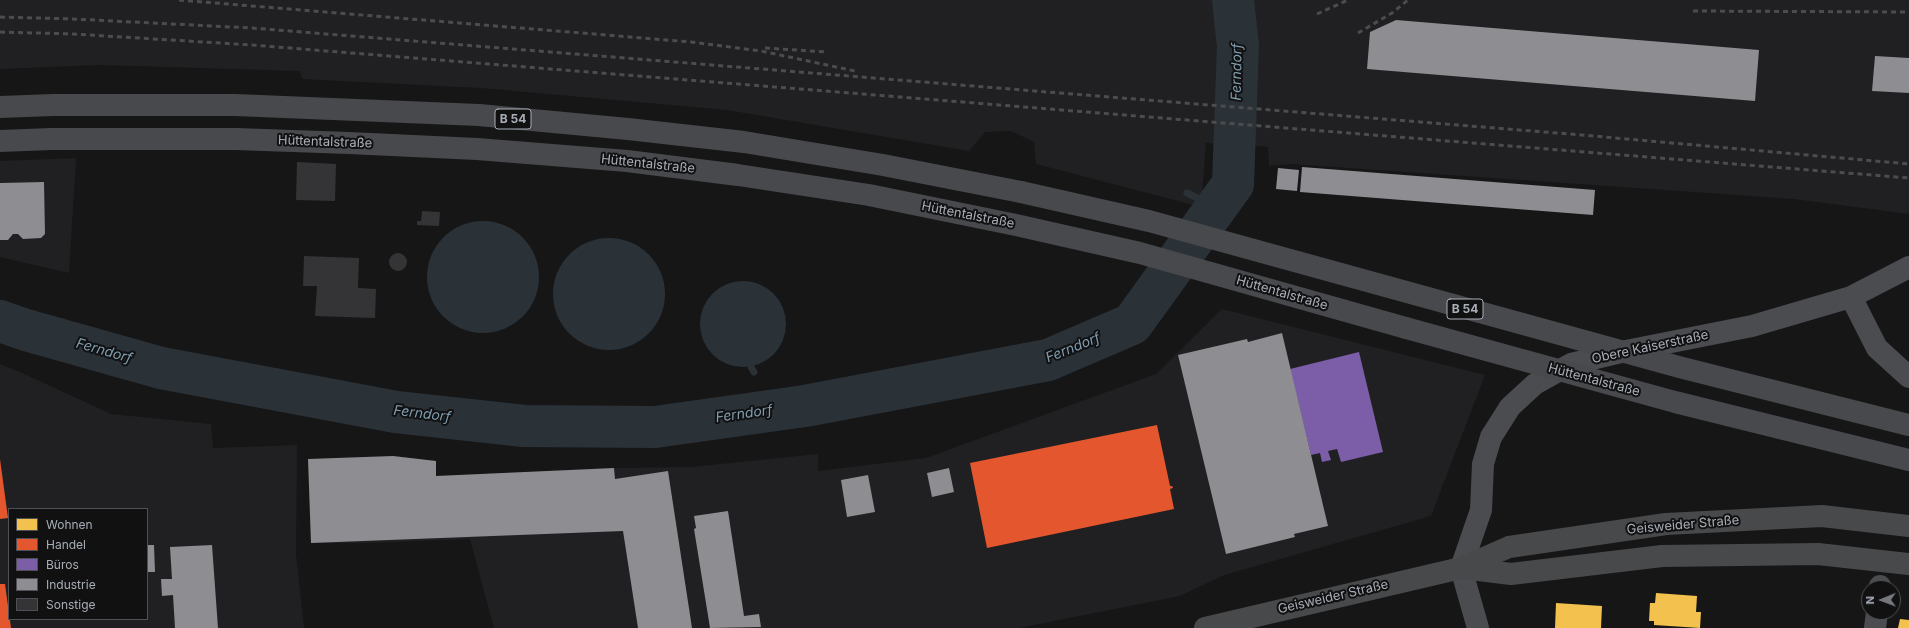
<!DOCTYPE html>
<html>
<head>
<meta charset="utf-8">
<style>
	body { margin:0 }
	#map { position:relative; width:1909px; height:628px; overflow:hidden; background:#161617; font-family:Inter,sans-serif }
	canvas { display:block }
	.legend { position:absolute; left:8px; top:508px; width:140px; height:112px; box-sizing:border-box; background:#111112; border:1px solid #4d5054; margin:0; padding:5px 7px; list-style:none; font-size:12px; color:#a8aeb7 }
	.legend li { display:flex; align-items:center; gap:8px; height:20px }
	.legend b { width:20px; border:1px solid #4d5054 }
	.north { position:absolute; left:1861px; top:580px; width:40px; height:40px; box-sizing:border-box; background:#111112; border:1px solid #4d5054; border-radius:50%; rotate:269deg; font-size:11px; font-weight:700; line-height:16px; text-align:center; color:#a8aeb7 }
	.north::after { content:''; display:block; margin:auto; width:14px; height:18px; background:#75797f; clip-path:polygon(50% 0,100% 100%,50% 72%,0 100%) }
</style>
</head>
<body>
<div id="map">
<canvas width="1909" height="628"></canvas>
<ul class="legend">
<li><b style="height:11px;background:#f2c14e"></b>Wohnen</li>
<li><b style="height:11px;background:#e4572e"></b>Handel</li>
<li><b style="height:11px;background:#7b5ea7"></b>Büros</li>
<li><b style="height:11px;background:#8d8d92"></b>Industrie</li>
<li><b style="height:11px;background:#343436"></b>Sonstige</li>
</ul>
<div class="north">N</div>
</div>
<script>
const ctx = document.querySelector('canvas').getContext('2d');
ctx.lineJoin = 'round';
function paint(path, color) {
  ctx.fillStyle = color;
  ctx.fill(path, 'evenodd');
}
function poly(rows) {
  const path = new Path2D();
  for (const r of rows) {
    if (r.length === 3) {
      path.moveTo(r[0] + r[2], r[1]);
      path.arc(r[0], r[1], r[2], 0, 2 * Math.PI);
      continue;
    }
    path.moveTo(r[0], r[1]);
    for (let i = 2; i < r.length; i += 2) path.lineTo(r[i], r[i + 1]);
  }
  return path;
}
function stroke(path, color, width, dash) {
  ctx.strokeStyle = color;
  ctx.lineWidth = width;
  ctx.lineCap = dash ? 'butt' : 'round';
  ctx.setLineDash(dash || []);
  ctx.stroke(path);
}
function write(font, color, halo, rows, align = 'center') {
  ctx.font = font + ' Inter,sans-serif';
  ctx.lineWidth = 4;
  ctx.setLineDash([]);
  ctx.textBaseline = 'middle';
  ctx.strokeStyle = halo;
  ctx.fillStyle = color;
  for (const [text, x, y, turn = 0] of rows) {
    ctx.save();
    ctx.translate(x, y);
    ctx.rotate((+turn || 0) * Math.PI / 180);
    ctx.textAlign = isNaN(turn) ? turn : align;
    if (halo) ctx.strokeText(text, 0, 0);
    ctx.fillText(text, 0, 0);
    ctx.restore();
  }
}
const built = poly([
	[0,0,1909,0,1909,214,1794,199,1292,164,1269,166,1268,147,1206,143,1201,207,1036,164,1034,142,1011,131,985,132,969,151,727,110,481,88,302,79,300,71,100,65,0,69],
	[76,158,69,273,0,257,0,161],
	[1222,309,1485,375,1431,516,1224,575,1180,596,1019,628,494,628,470,539,367,543,311,543,308,459,393,456,436,461,436,476,614,468,692,467,818,454,818,471,926,458,1156,374],
	[0,364,20,372,111,414,211,424,213,448,297,445,296,554,304,628,0,628],
	[9,509,147,509,147,619,9,619]
]);
const water = poly([
	[483,277,56],
	[609,294,56],
	[743,324,43]
]);
const homes = poly([
	[1656,593,1697,596,1696,612,1701,612,1700,628,1654,625,1654,621,1649,621,1650,603,1655,603],
	[1556,603,1602,606,1601,628,1555,628],
	[1900,619,1909,620,1909,628,1898,628]
]);
const shops = poly([
	[1157,425,1170,486,1172,486,1173,488,1170,489,1174,509,987,548,970,463],
	[0,459,8,518,0,519],
	[0,584,5,584,11,628,0,628]
]);
const offices = poly([
	[1359,352,1383,452,1341,462,1337,449,1328,451,1331,460,1322,462,1320,453,1311,455,1290,369]
]);
const industry = poly([
	[1396,20,1759,50,1755,101,1367,69,1370,32],
	[1875,56,1909,58,1909,93,1872,91],
	[1302,167,1595,190,1593,215,1300,192],
	[1278,168,1299,170,1297,191,1276,189],
	[44,182,45,234,41,238,23,239,18,234,13,234,8,240,0,240,0,183],
	[1282,333,1328,526,1294,534,1295,537,1226,554,1178,355,1247,339,1248,342],
	[393,456,436,461,436,476,614,468,615,479,668,471,692,628,638,628,623,531,311,543,308,459],
	[949,468,954,492,932,497,927,473],
	[868,475,875,512,847,517,841,480],
	[728,511,744,616,759,614,761,627,710,628,694,529,696,528,694,516],
	[147,545,154,545,155,572,147,572],
	[212,545,218,628,175,628,173,595,162,596,161,579,172,579,170,547]
]);
const stream = poly([
	[1187,193,1216,207],
	[751,367,754,372],
	[767,394,776,410]
]);
const river = poly([
	[0,321,26,330,161,368,396,412,524,426,655,427,805,406,1048,360,1132,324,1233,184,1238,46,1233,0]
]);
const building = poly([
	[297,162,336,164,335,201,296,200],
	[422,211,440,212,439,226,417,225,417,221,421,221],
	[398,262,9],
	[304,256,359,258,358,288,376,289,375,318,315,316,317,286,303,286]
]);
const minor = poly([
	[1851,297,1877,348,1909,377],
	[1880,588,1880,586],
	[1478,628,1461,568,1481,510,1483,464,1491,437,1510,407,1535,384,1571,364,1621,352,1752,326,1851,297,1909,267],
	[1875,628,1877,612]
]);
const major = poly([
	[1462,568,1511,574,1662,556,1818,554,1909,564],
	[1205,628,1461,568,1509,547,1666,524,1822,516,1909,526]
]);
const highway = poly([
	[0,107,53,105,235,105,479,115,628,129,744,142,883,165,1021,192],
	[0,141,51,139,236,139,349,143,477,149,627,161,738,175,869,195,1016,225,1140,253,1406,328]
]);
const rail = poly([
	[179,0,691,42,761,51,855,71],
	[1693,11,1909,12],
	[1317,14,1348,0],
	[0,17,73,19,252,28,1582,135,1909,164],
	[0,32,73,34,252,45,1909,178],
	[1358,33,1392,13,1408,0],
	[765,48,826,52]
]);
const highwayBridge = poly([
	[1021,192,1149,221,1679,367,1909,425],
	[1406,328,1675,402,1909,460]
]);
const shields = [
	[513,119,36],
	[1465,309,36]
];
const shieldNames = [
	["B 54",513,119],
	["B 54",1465,309]
];
const streetNames = [
	["Hüttentalstraße",325,142,2],
	["Hüttentalstraße",648,164,6],
	["Hüttentalstraße",968,215,11],
	["Hüttentalstraße",1282,293,16],
	["Obere Kaiserstraße",1650,347,-12],
	["Hüttentalstraße",1594,380,15],
	["Geisweider Straße",1683,525,-5],
	["Geisweider Straße",1333,597,-13]
];
const waterNames = [
	["Ferndorf",1237,72,-89],
	["Ferndorf",1073,348,-22],
	["Ferndorf",104,351,16],
	["Ferndorf",422,414,7],
	["Ferndorf",744,414,-8]
];
paint(built, '#202022');
paint(water, '#2a3238');
paint(homes, '#f2c14e');
paint(shops, '#e4572e');
paint(offices, '#7b5ea7');
paint(industry, '#8d8d92');
stroke(stream, '#2a3238', 7);
stroke(river, '#2a3238', 42);
paint(building, '#343436');
stroke(minor, '#4b4c4f', 22);
stroke(major, '#48494b', 22);
stroke(highway, '#48494c', 22);
stroke(rail, '#4b4c4e', 3, [5, 4]);
stroke(highwayBridge, '#48494c', 22);
for (const [x, y, w] of shields) {
  const box = new Path2D();
  box.roundRect(x - w / 2, y - 10, w, 20, 3);
  ctx.fillStyle = '#111112';
  ctx.fill(box);
  stroke(box, '#a8aeb7', 1);
}
write('bold 12px', '#a8aeb7', null, shieldNames);
write('13px', '#a8aeb7', '#111112', streetNames);
write('italic 14px', '#809eb1', '#111112', waterNames);
</script>
</body>
</html>
